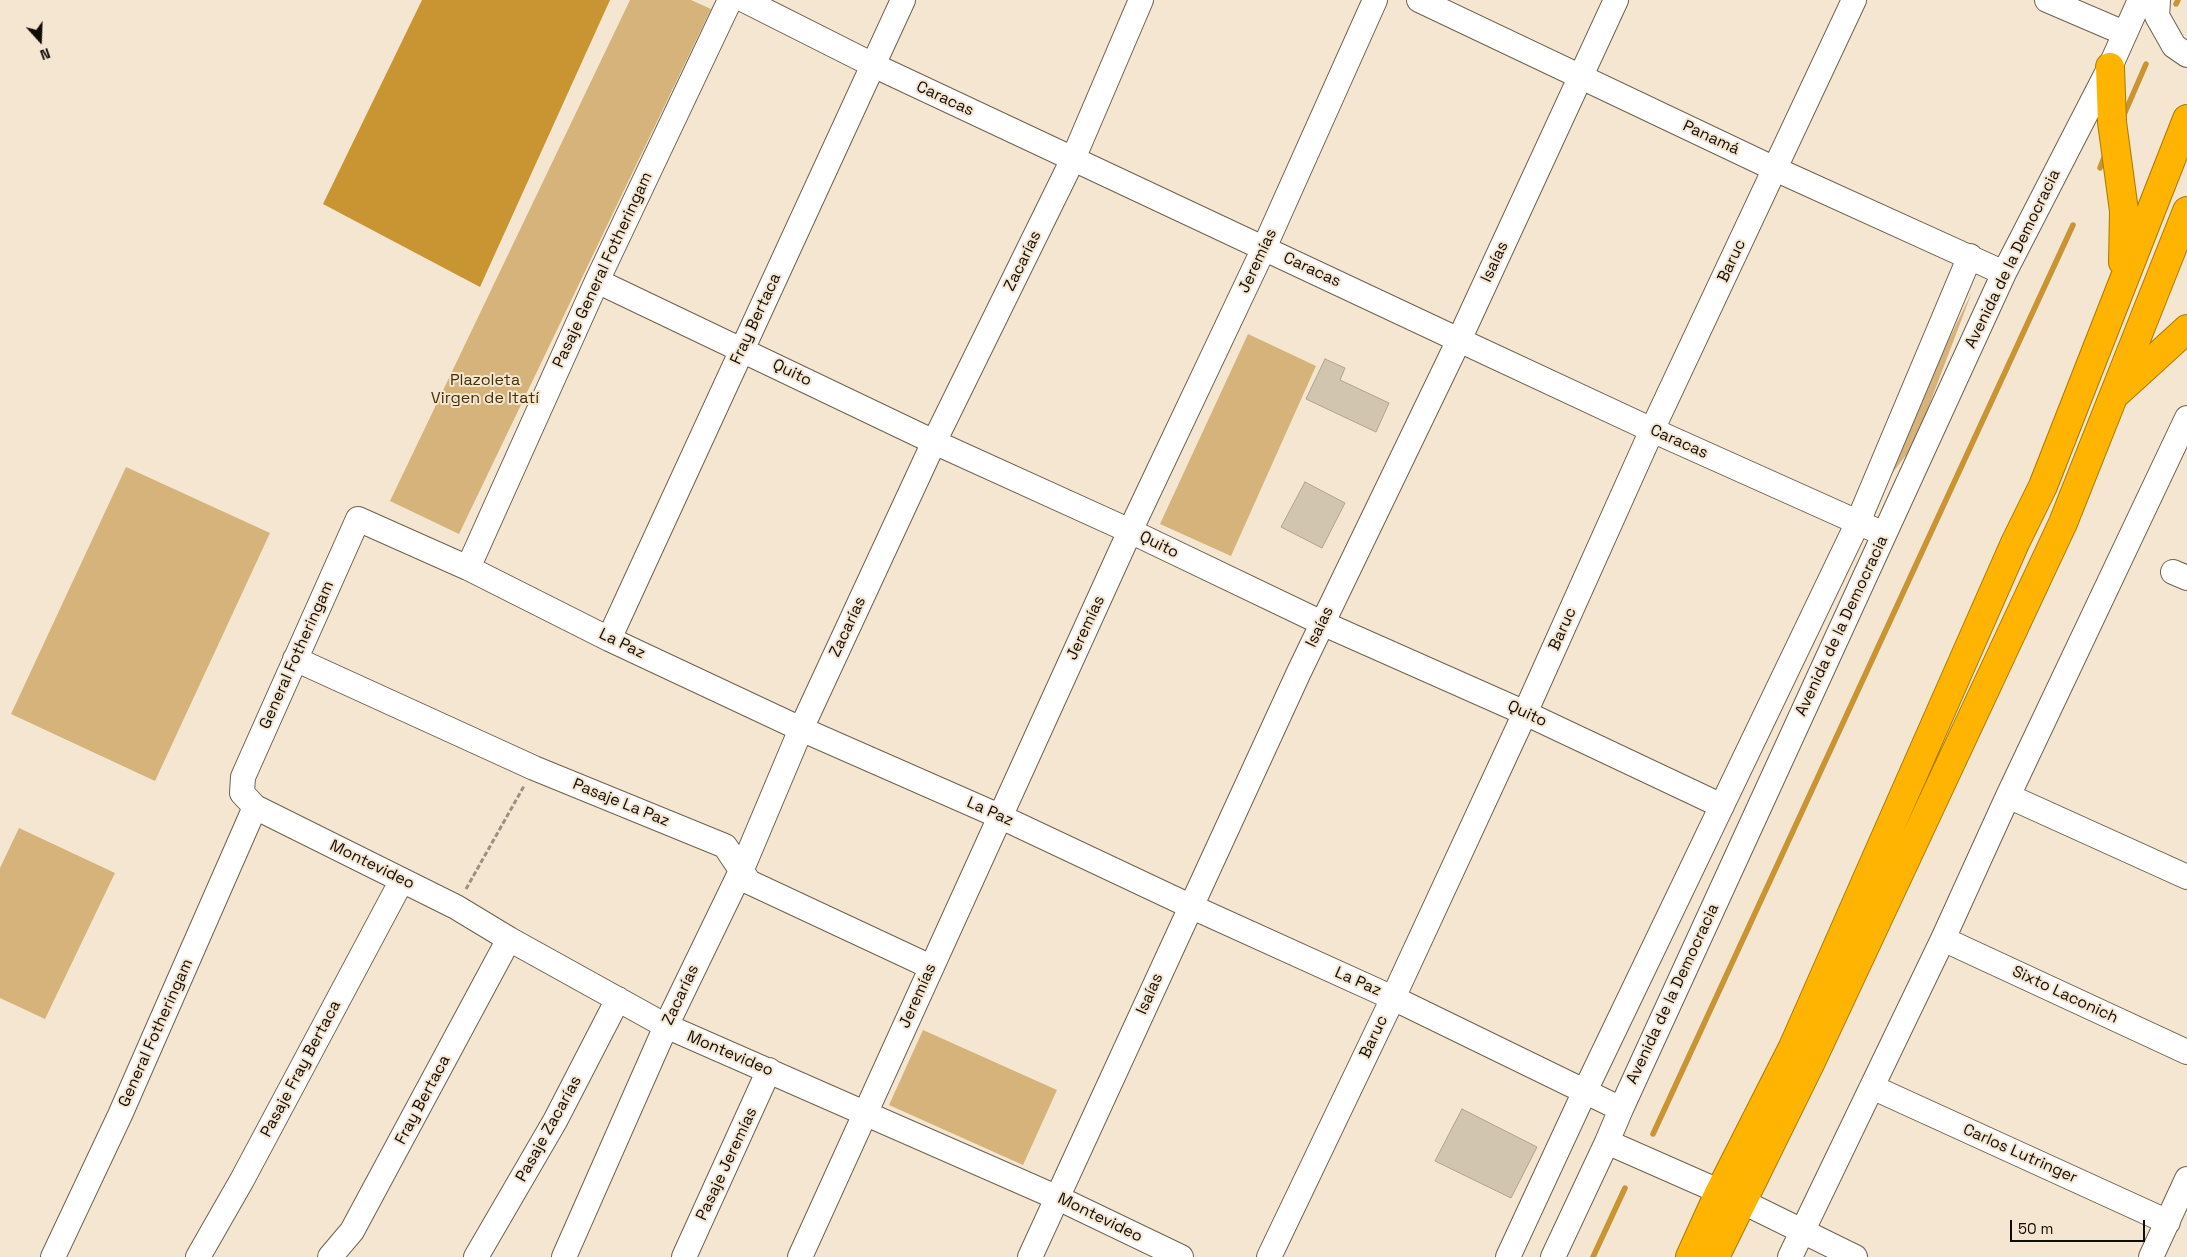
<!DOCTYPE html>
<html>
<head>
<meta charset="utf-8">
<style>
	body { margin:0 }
	#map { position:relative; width:2187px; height:1257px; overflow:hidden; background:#f4e6d1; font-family:"Space Grotesk",sans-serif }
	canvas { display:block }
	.north { position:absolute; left:15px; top:15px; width:50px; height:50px; -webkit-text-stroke:4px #f4e6d1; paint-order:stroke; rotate:160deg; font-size:14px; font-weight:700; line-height:20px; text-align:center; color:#100b05 }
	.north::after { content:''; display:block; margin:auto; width:18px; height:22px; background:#100b05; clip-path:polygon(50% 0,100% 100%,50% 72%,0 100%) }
	.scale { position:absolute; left:2010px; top:1220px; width:135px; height:22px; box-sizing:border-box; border:2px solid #100b05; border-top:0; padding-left:6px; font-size:15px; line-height:18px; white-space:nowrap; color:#100b05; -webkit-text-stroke:4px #f4e6d1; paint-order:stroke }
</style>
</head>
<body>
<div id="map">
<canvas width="2187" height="1257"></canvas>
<div class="north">N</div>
<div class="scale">50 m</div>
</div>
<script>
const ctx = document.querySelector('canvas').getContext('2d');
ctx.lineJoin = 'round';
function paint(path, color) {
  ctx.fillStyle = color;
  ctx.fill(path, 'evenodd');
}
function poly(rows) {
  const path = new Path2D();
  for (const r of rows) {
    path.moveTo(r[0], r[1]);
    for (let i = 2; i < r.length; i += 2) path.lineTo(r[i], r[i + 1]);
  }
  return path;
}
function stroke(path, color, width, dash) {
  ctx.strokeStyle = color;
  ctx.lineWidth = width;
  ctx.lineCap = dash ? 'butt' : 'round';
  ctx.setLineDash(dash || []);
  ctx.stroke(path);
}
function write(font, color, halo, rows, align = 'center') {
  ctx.font = font + ' "Space Grotesk",sans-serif';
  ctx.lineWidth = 4;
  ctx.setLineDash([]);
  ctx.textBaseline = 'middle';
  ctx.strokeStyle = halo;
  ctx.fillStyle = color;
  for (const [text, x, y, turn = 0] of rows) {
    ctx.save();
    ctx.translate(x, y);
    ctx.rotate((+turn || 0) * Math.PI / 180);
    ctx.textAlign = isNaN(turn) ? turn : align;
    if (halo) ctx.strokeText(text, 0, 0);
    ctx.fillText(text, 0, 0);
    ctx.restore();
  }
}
const green = poly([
	[630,0,691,0,711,9,459,534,390,501],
	[1972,292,1914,445,1869,503],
	[1248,334,1316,366,1231,556,1160,524],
	[126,467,270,533,155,781,11,714],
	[19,828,115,873,45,1019,0,998,0,868],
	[923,1030,1057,1090,1023,1165,889,1105]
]);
const water = poly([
	[422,0,610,0,480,287,323,204]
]);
const stream = poly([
	[2176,4,2178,0],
	[2123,117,2146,64],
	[2100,168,2105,155],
	[1653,1134,2073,225],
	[1593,1257,1625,1188]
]);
const building = poly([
	[1325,359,1345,368,1340,380,1389,403,1376,432,1306,399,1325,359],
	[1305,482,1345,503,1322,548,1281,527,1305,482],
	[1462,1109,1537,1147,1511,1198,1435,1161,1462,1109]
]);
const path = poly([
	[466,889,524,786]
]);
const minor = poly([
	[744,0,873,65,1459,340,1652,430,1884,534],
	[1419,0,1775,169,2004,273],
	[2047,0,2124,33],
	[2158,0,2157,16,2174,46,2187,55],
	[597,281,934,442,1130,531,1322,623,1525,713,1722,806],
	[468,568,597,281,730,0],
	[2173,572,2187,578],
	[609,639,903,0],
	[295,659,534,768,725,846,749,882,931,967],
	[2008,796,2187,877],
	[1943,939,2187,1052],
	[1872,1087,2168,1222],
	[1607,1142,1741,1201,1855,1257],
	[53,1257,120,1115,255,807],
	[198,1257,242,1180,402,880],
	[330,1257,352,1231,509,939],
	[476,1257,555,1121,618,999],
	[564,1257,666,1026,742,869,801,729,934,442,1073,159,1141,0],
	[684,1257,769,1070],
	[800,1257,1130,531,1264,248,1375,0],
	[1030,1257,1299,672,1459,340,1616,0],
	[1181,1257,1058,1198,666,1026,509,939,456,907,255,807,242,793,243,777,358,519,468,568,609,639,801,729,999,816,1190,906,1393,998,1621,1109],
	[1269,1257,1393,998,1525,713,1652,430,1854,0],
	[1508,1257,1585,1091,1858,522,1970,256],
	[1553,1257,1607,1142,1621,1109,2004,273,2110,67,2140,0],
	[1790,1257,1943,939,2008,796,2187,418],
	[2151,1257,2187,1179]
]);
const highway = poly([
	[2110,67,2112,122,2124,211,2123,262],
	[2118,392,2187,329],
	[1690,1257,1719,1193,1793,1047,2015,543,2043,486,2187,119],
	[1715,1257,1810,1064,2063,523,2187,211]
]);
const streetNames = [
	["Caracas",945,99,25],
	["Panamá",1711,138,25],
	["Avenida de la Democracia",2013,259,-64],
	["Zacarías",1023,261,-64],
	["Jeremías",1258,261,-65],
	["Baruc",1732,261,-65],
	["Isaías",1495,262,-65],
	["Pasaje General Fotheringam",603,270,-65],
	["Caracas",1312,270,25],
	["Fray Bertaca",756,319,-65],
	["Quito",792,373,26],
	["Caracas",1679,442,24],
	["Quito",1159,545,26],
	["Avenida de la Democracia",1842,626,-65],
	["Zacarías",848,627,-65],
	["Isaías",1320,627,-64],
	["Jeremías",1086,628,-65],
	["Baruc",1563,629,-66],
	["La Paz",622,644,26],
	["General Fotheringam",297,655,-66],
	["Quito",1527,714,25],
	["Pasaje La Paz",621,803,22],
	["La Paz",990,812,24],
	["Montevideo",372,865,26],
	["La Paz",1358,982,24],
	["Isaías",1150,994,-66],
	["Avenida de la Democracia",1673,994,-65],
	["Zacarías",681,995,-65],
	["Sixto Laconich",2065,995,25],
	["Jeremías",918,996,-66],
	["General Fotheringam",156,1033,-66],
	["Baruc",1374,1037,-65],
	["Montevideo",730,1054,23],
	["Pasaje Fray Bertaca",301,1069,-62],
	["Fray Bertaca",423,1100,-62],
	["Pasaje Zacarías",549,1129,-61],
	["Carlos Lutringer",2020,1154,24],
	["Pasaje Jeremías",727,1164,-65],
	["Montevideo",1100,1218,26]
];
const parkNames = [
	["Plazoleta",485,381],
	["Virgen de Itatí",485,399]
];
paint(green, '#d5b37b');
paint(water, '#c99432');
stroke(stream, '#c99432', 5.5);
paint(building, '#d2c5b0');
stroke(building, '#afa28e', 1);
stroke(minor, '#6d614f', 26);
stroke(highway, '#ab7902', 30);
stroke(path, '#9b9081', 3, [5, 2.5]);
stroke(minor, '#fff', 24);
stroke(highway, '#feb400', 28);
write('16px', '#100b05', '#f4e6d1', streetNames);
write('16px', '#452f05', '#f4e6d1', parkNames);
</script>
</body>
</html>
